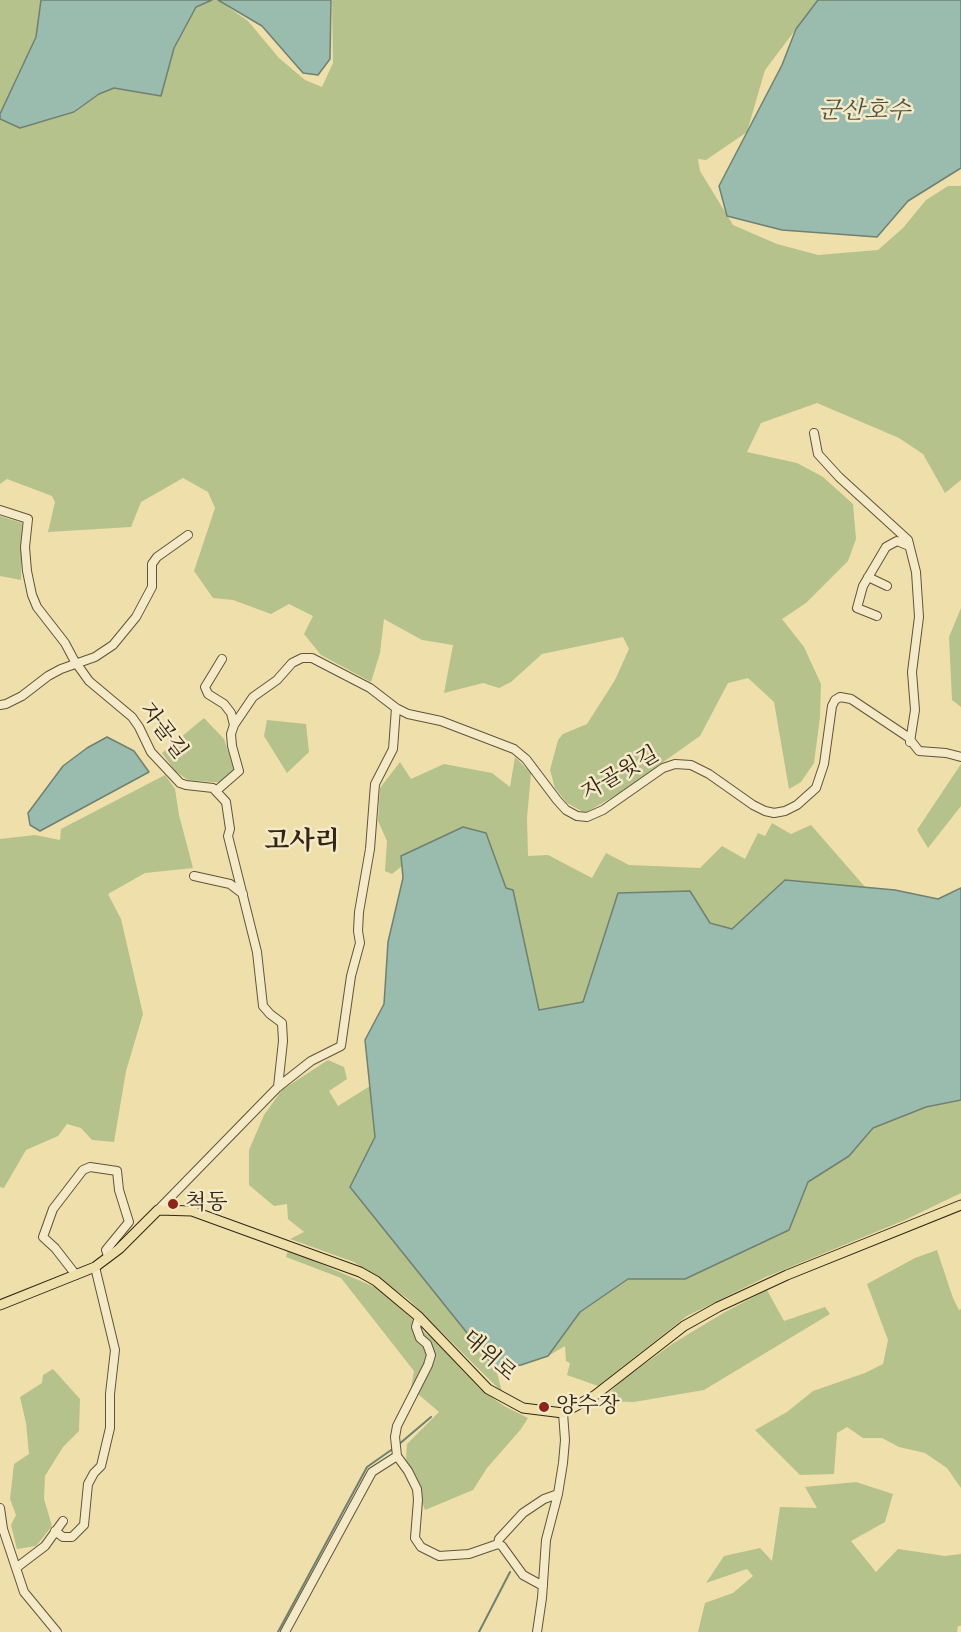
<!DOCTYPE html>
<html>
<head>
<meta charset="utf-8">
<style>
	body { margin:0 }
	canvas { display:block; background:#eedfab }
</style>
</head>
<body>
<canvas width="961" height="1632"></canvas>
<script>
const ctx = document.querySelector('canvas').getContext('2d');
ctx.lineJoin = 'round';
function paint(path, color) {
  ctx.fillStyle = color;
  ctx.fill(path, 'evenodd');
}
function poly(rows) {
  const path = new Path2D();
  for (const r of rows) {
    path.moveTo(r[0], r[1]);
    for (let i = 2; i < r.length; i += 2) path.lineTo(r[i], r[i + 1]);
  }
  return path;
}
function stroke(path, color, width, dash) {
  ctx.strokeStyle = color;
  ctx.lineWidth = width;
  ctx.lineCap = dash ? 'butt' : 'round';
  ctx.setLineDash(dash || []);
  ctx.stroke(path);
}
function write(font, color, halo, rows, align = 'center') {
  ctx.font = font + ' "IM FELL DW Pica","Noto Serif KR",serif';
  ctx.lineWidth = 5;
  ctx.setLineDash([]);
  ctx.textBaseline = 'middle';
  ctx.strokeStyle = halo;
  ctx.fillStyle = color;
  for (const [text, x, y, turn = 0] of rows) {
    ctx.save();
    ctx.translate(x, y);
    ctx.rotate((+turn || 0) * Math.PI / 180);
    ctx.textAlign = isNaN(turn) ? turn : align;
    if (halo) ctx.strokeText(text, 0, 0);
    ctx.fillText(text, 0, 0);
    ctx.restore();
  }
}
const green = poly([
	[0,0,41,0,36,37,0,114],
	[212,0,218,0,248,21,279,58,305,80,322,87,333,63,332,0,818,0,765,70,747,132,706,160,698,159,700,171,733,225,777,244,818,255,878,250,903,228,926,200,948,186,961,186,961,480,945,493,923,454,899,438,817,403,761,423,747,452,797,463,823,477,853,504,856,539,848,561,806,603,782,619,804,647,821,684,820,717,814,763,801,782,789,789,774,702,748,678,728,683,700,736,618,794,585,813,567,803,555,788,550,770,558,740,563,734,587,724,615,680,629,649,623,637,542,654,511,682,499,688,483,683,444,693,453,645,422,640,384,619,380,653,371,682,321,655,304,634,313,616,289,604,271,614,233,600,213,598,194,571,215,508,208,492,183,478,141,502,131,527,48,532,55,502,52,496,7,479,0,484,0,119,21,128,74,113,99,94,114,88,161,96,174,48,196,7],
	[0,516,22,523,21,580,0,576],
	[961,608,961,707,952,700,949,637],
	[204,718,224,739,234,769,225,783,188,780,175,771,162,753],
	[267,720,306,724,309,752,287,773,264,736],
	[515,757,531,773,527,818,528,856,548,855,592,878,606,853,629,865,700,868,722,846,745,859,758,833,765,836,772,823,791,834,811,825,866,888,785,881,732,929,619,893,583,1002,539,1010,513,890,506,889,486,833,463,827,401,856,402,866,392,874,385,871,387,841,378,821,380,788,400,762,411,779,444,764,492,773,510,787],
	[961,764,961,806,928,848,917,830],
	[165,775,175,789,179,815,193,868,145,873,108,894,121,919,143,1014,126,1071,114,1142,92,1140,81,1128,67,1124,58,1136,26,1150,4,1188,0,1187,0,839,35,835,60,840,61,829],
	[328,1060,344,1067,347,1079,329,1091,338,1106,370,1086,375,1137,350,1187,496,1369,502,1392,408,1299,354,1262,290,1239,304,1232,288,1219,287,1204,274,1206,249,1185,249,1150,264,1115,282,1090],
	[961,1100,961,1193,905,1220,766,1277,687,1316,598,1386,567,1375,570,1363,566,1361,565,1346,548,1356,580,1312,628,1279,685,1279,789,1230,808,1182,849,1156,873,1128,926,1107],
	[288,1250,377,1288,410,1317,423,1331,432,1338,480,1389,504,1406,528,1418,521,1429,487,1468,473,1490,425,1510,406,1459,407,1444,439,1412,411,1388,414,1371,341,1278,286,1257],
	[937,1250,953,1298,959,1310,961,1309,961,1488,947,1468,925,1453,899,1447,882,1438,863,1438,847,1427,837,1433,834,1474,800,1475,755,1430,787,1412,813,1391,865,1373,883,1364,888,1340,867,1284,915,1258],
	[767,1290,784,1321,825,1307,830,1314,704,1390,634,1402,601,1401,620,1382,672,1344,725,1312],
	[53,1369,80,1399,79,1431,63,1447,45,1476,44,1499,52,1526,36,1546,17,1549,11,1525,16,1515,10,1499,14,1464,29,1454,26,1423,20,1397,42,1383,43,1375],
	[856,1482,893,1494,885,1522,851,1541,876,1572,898,1549,945,1556,961,1554,961,1626,958,1626,957,1632,698,1632,705,1603,733,1593,753,1576,747,1569,706,1583,724,1556,760,1548,772,1561,780,1507,817,1508,805,1487]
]);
const water = poly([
	[41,0,212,0,196,7,174,48,161,96,114,88,99,94,74,112,20,128,0,119,0,114,36,37,41,0],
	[218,0,331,0,330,59,318,75,303,73,262,26,218,0],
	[818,0,961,0,961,168,908,201,877,237,782,230,727,216,719,186,782,65,796,29,818,0],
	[107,737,134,751,149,772,40,831,30,825,28,813,63,766,87,748,107,737],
	[463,827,486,833,506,888,513,890,539,1010,583,1002,618,893,690,891,710,923,732,929,785,880,895,890,938,899,961,888,961,1100,926,1107,873,1128,849,1156,808,1182,789,1230,685,1279,628,1279,580,1312,548,1356,521,1365,496,1369,350,1187,375,1137,365,1040,384,1004,388,942,403,878,401,856,463,827]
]);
const stream = poly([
	[398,1445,431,1417],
	[278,1632,367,1467,394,1448],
	[479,1632,510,1572]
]);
const minor = poly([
	[814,433,818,454,839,477,908,540,916,572,919,617,912,672,915,710,910,742],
	[0,510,28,519,25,547,27,571,32,595,37,607,65,643,74,660,89,681,132,717,139,727,151,752,180,783,186,785,213,788,226,802,230,829,228,836,257,952,263,1006,270,1014,282,1023,283,1041,278,1087],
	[868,577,887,586],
	[877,616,857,608,863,586,886,547,897,541,909,546],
	[222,659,205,687,208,694,224,704,231,713,234,725],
	[0,705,6,704,22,696,48,676,61,669,95,657,113,645,136,617,152,587,152,564,157,557,188,535],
	[216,791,239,771,232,746,231,734,234,725,253,697,277,680,292,663,302,658,312,658,370,688,396,708,408,714,441,721,514,749,526,759,557,800,566,810,577,816,587,817,603,810,663,768,675,764,691,765,709,774,753,805,765,811,774,813,785,811,797,805,816,788,824,764,832,706,835,700,840,697,851,699,908,737,919,751,946,753,961,757],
	[194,876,230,884,243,894],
	[158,1210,278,1087,311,1061,341,1046,351,976,360,943,358,931,359,912,370,849,375,784,393,749,396,708],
	[76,1275,55,1248,43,1237,53,1209,83,1170,90,1167,117,1171,119,1190,129,1222,106,1250,108,1256],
	[419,1317,416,1327,420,1338,427,1344,431,1355,428,1365,397,1426,395,1437,397,1456,408,1471,417,1489,418,1500,415,1538,421,1547,439,1556,469,1554,498,1544,502,1546,523,1575,543,1586],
	[0,1508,3,1529,16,1568,45,1546,63,1521],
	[55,1531,63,1537,72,1537,84,1525,88,1484,94,1473,101,1466,110,1428,110,1394,115,1350,95,1267],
	[498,1544,499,1539,523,1513,544,1499,558,1494],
	[16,1568,24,1592,57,1632],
	[285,1632,372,1472,397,1456],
	[537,1632,542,1598,546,1540,558,1494,563,1463,565,1440,563,1413]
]);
const major = poly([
	[0,1305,95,1267,119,1249,158,1210,192,1211,360,1272,376,1281,419,1317,488,1389,523,1408,563,1413,594,1396,684,1326,718,1307,787,1275,961,1205]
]);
const markers = [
	[173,1204,6,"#8f2418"],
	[544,1407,6,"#8f2418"]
];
const streetNames = [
	["자골길",162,732,53],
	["자골윗길",621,775,-30],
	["대위로",488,1357,42]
];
const poiNames = [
	["척동",185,1204],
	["양수장",556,1407]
];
const waterNames = [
	["군산호수",864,113]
];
const quarterNames = [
	["고사리",302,844]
];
paint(green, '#b6c28b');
paint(water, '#9abcaf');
stroke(water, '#708071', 1.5);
stroke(stream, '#708071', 2);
stroke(minor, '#61543a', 10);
stroke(major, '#322515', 11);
stroke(minor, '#f4eac8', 8);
stroke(major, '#eedfab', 9);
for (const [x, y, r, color] of markers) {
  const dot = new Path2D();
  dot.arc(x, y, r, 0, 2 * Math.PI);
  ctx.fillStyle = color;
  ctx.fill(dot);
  stroke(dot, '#f4eac8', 2);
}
write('22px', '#322515', '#f4eac8', streetNames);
write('22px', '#322515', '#f4eac8', poiNames, 'left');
write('italic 24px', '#515243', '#f4eac8', waterNames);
write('bold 26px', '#322515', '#f4eac8', quarterNames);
</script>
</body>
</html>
